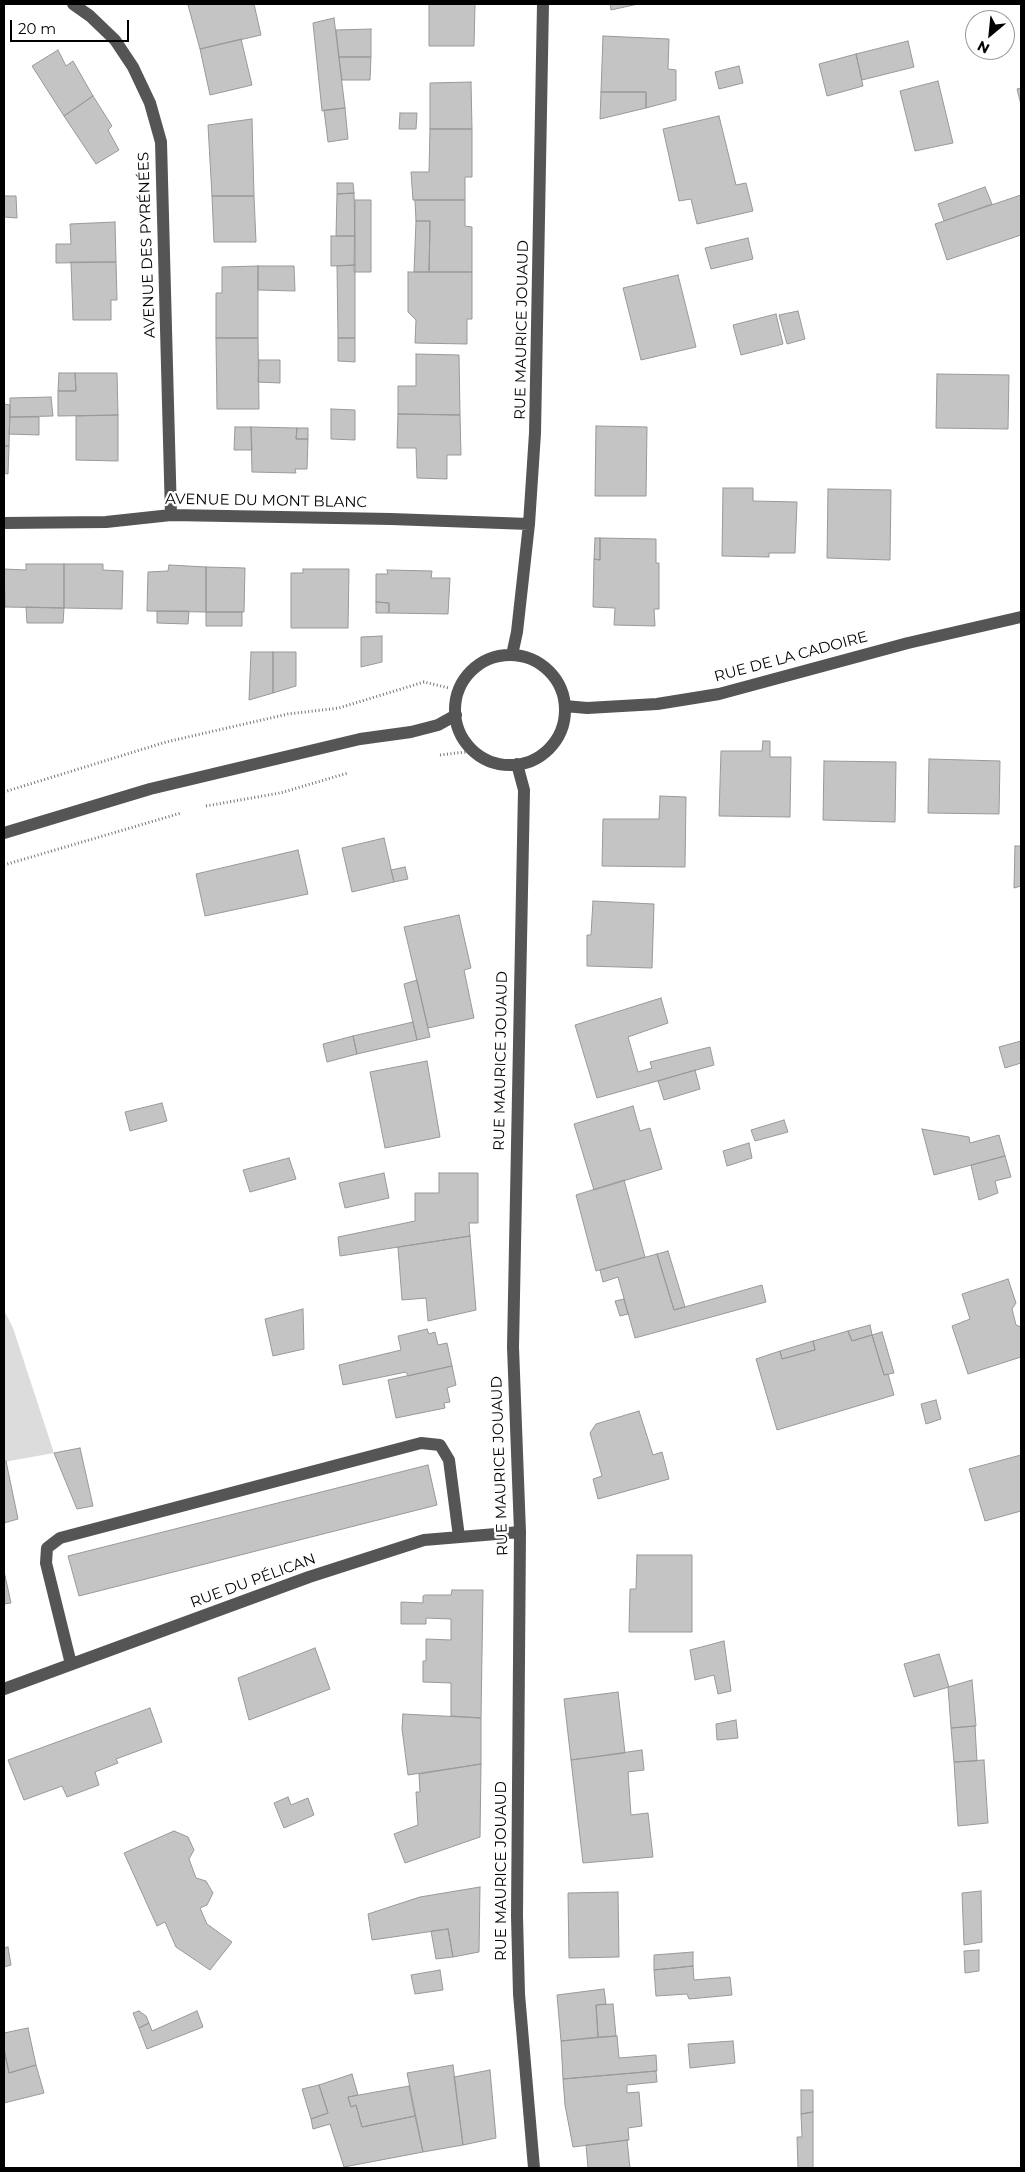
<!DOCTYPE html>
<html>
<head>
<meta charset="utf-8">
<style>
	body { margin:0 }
	#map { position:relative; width:1025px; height:2172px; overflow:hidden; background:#fff; font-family:Montserrat,sans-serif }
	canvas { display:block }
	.frame { position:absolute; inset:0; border:5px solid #000; pointer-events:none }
	.north { position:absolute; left:965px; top:10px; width:50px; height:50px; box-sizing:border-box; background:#fff; border:1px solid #999; border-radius:50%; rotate:208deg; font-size:14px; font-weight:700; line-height:20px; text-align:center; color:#000 }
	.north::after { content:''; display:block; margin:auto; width:18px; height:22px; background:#000; clip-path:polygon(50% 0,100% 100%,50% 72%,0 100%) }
	.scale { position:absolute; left:10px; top:20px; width:119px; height:22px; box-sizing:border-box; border:2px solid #000; border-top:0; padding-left:6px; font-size:15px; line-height:18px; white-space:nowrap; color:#000; -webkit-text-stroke:4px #fff; paint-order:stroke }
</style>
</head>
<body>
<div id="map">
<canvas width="1025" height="2172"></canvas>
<div class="frame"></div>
<div class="north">N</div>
<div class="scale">20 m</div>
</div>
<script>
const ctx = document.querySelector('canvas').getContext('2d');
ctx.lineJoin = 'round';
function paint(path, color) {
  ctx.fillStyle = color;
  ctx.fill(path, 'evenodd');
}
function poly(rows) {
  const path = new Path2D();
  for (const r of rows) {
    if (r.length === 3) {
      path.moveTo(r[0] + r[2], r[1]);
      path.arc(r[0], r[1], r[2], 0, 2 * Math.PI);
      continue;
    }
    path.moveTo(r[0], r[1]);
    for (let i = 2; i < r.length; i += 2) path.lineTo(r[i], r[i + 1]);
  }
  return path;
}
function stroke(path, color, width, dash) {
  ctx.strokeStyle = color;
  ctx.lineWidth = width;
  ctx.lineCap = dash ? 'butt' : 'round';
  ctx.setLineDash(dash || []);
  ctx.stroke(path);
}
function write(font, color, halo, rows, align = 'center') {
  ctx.font = font + ' Montserrat,sans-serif';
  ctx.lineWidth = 4.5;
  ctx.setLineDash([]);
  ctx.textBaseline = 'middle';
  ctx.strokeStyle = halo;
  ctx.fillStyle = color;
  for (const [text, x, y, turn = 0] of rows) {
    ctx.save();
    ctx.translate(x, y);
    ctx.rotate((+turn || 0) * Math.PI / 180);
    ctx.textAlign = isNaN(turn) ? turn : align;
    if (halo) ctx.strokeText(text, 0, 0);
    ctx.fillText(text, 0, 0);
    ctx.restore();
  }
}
const green = poly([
	[4,1310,13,1328,54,1453,4,1462]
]);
const building = poly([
	[194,4,254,4,261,35,200,49,188,5,194,4],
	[429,4,475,4,474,46,429,46,429,4],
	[610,4,638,4,611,10,610,4],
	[334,18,345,108,322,111,313,23,334,18],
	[371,29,371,57,339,57,336,30,371,29],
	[603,36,669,39,668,69,676,70,676,100,646,108,646,92,601,92,603,36],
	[241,39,252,85,210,95,200,49,241,39],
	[908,41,914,67,862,80,856,54,908,41],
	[58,50,66,66,73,61,93,96,64,116,32,66,58,50],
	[856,54,863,86,827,96,819,64,856,54],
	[339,57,371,57,370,80,342,80,339,57],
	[739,66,743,83,719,89,715,72,739,66],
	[938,81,953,143,915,151,900,91,938,81],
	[471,82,472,129,430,129,430,83,471,82],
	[1021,88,1021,105,1017,89,1021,88],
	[601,92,646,92,646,108,600,119,601,92],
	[93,96,112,126,108,130,119,150,96,164,64,116,93,96],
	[345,108,348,139,328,142,324,110,345,108],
	[400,113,417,113,416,129,399,129,400,113],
	[719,116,736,185,746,183,753,211,697,224,691,199,679,201,663,129,719,116],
	[252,119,254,196,212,196,208,125,252,119],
	[430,129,472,129,472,177,465,177,465,200,413,200,411,172,429,172,430,129],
	[337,183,353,183,354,193,337,194,337,183],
	[985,187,992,204,944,221,938,204,985,187],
	[354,193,355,236,336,236,337,194,354,193],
	[1021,195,1021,235,947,260,935,224,1021,195],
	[4,196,16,196,17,218,4,217,4,196],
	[212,196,254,196,256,242,214,242,212,196],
	[355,200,371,200,371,272,354,272,355,200],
	[415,200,465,200,465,226,472,227,472,272,429,272,430,221,416,221,415,200],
	[416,221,430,221,429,272,414,272,416,221],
	[115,222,116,262,56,263,56,244,71,244,70,224,115,222],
	[331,236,355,236,355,265,331,266,331,236],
	[748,238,753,259,711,269,705,248,748,238],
	[71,262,116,262,117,300,111,300,111,320,73,320,71,262],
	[355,265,355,338,338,338,337,266,355,265],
	[258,266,294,266,295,291,258,290,258,266],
	[258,266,258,338,216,338,216,293,222,293,222,267,258,266],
	[408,272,472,272,472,319,467,319,467,344,415,343,416,320,408,312,408,272],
	[678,275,696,347,641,360,623,288,678,275],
	[798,311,805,339,787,344,779,315,798,311],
	[776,314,783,344,741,355,733,325,776,314],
	[216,338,258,338,259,409,217,409,216,338],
	[338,338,355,338,355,362,338,361,338,338],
	[416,354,459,355,460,415,398,414,398,386,416,386,416,354],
	[259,360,280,360,280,383,258,382,259,360],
	[59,373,75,373,76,391,58,391,59,373],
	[75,373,117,373,118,415,58,416,58,391,76,391,75,373],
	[937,374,1009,375,1008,429,936,428,937,374],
	[51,397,53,416,10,417,10,398,51,397],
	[4,404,10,405,9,446,4,446,4,404],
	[331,409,355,410,355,440,331,439,331,409],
	[398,414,460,415,461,455,447,455,447,479,417,478,416,448,397,448,398,414],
	[118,415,118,461,76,460,76,416,118,415],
	[10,417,39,417,39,435,9,434,10,417],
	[596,426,647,427,646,496,595,496,596,426],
	[235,427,251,427,252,450,234,450,235,427],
	[251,427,297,428,296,439,308,439,307,469,295,469,296,473,252,472,251,427],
	[297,428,308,428,308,439,296,439,297,428],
	[4,446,9,446,8,474,4,473,4,446],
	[723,488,753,488,753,501,797,502,795,553,769,553,769,557,722,556,723,488],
	[828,489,891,490,890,560,827,558,828,489],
	[595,538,600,538,600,560,594,559,595,538],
	[600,538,656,539,656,563,659,563,659,609,654,609,655,626,614,625,615,608,593,607,594,559,600,560,600,538],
	[26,564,64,564,64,608,5,607,4,569,26,570,26,564],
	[64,564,103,564,103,570,123,571,122,609,64,608,64,564],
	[169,565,206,567,206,612,147,611,148,572,168,571,169,565],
	[206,567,245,568,244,612,206,612,206,567],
	[303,569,349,569,348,628,291,628,291,573,303,573,303,569],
	[387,570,432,571,431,578,450,578,448,614,389,613,389,603,376,602,376,574,388,574,387,570],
	[376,602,389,603,389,613,376,613,376,602],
	[26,607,64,608,63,623,27,623,26,607],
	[157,611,189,611,188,624,157,623,157,611],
	[206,612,242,612,242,626,206,626,206,612],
	[382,636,382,662,361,667,361,637,382,636],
	[251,652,273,652,273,693,249,700,251,652],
	[273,652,296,652,296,686,273,693,273,652],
	[763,741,770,741,770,757,791,757,790,817,719,816,721,751,762,751,763,741],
	[929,759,1000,761,999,814,928,813,929,759],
	[824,761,896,762,895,822,823,820,824,761],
	[660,796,686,797,685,867,602,866,603,819,659,819,660,796],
	[384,838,394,882,352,892,342,848,384,838],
	[1015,846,1021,846,1021,886,1014,888,1015,846],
	[298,850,308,894,205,916,196,874,298,850],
	[405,867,408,879,394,882,391,870,405,867],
	[593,901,654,904,652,968,587,966,587,935,591,935,593,901],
	[459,915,471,968,464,970,474,1018,428,1028,404,927,459,915],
	[417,980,430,1037,417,1040,404,984,417,980],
	[661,998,668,1023,628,1037,638,1072,652,1068,650,1062,710,1047,714,1065,597,1098,575,1025,661,998],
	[413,1022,417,1040,357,1054,353,1036,413,1022],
	[353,1036,357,1054,327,1062,323,1044,353,1036],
	[1021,1041,1021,1063,1005,1068,999,1047,1021,1041],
	[427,1061,440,1137,385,1148,370,1072,427,1061],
	[695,1070,700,1089,664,1100,658,1081,695,1070],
	[162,1103,167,1121,130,1131,125,1112,162,1103],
	[633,1106,640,1131,650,1128,662,1169,594,1190,574,1124,633,1106],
	[784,1120,788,1132,755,1141,751,1130,784,1120],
	[922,1129,969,1137,970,1143,999,1135,1005,1156,934,1175,922,1129],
	[749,1143,752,1158,727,1166,723,1151,749,1143],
	[1005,1156,1011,1177,995,1181,998,1193,979,1200,971,1165,1005,1156],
	[289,1158,296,1179,250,1192,243,1170,289,1158],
	[384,1173,389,1198,345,1208,339,1183,384,1173],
	[439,1173,478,1173,478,1223,469,1223,470,1236,340,1256,338,1237,415,1221,415,1193,439,1193,439,1173],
	[624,1180,645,1257,596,1271,576,1195,624,1180],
	[470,1236,476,1310,428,1321,426,1298,402,1300,398,1247,470,1236],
	[668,1251,685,1307,674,1310,657,1254,668,1251],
	[657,1254,674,1310,762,1285,766,1302,635,1338,618,1277,603,1282,600,1270,657,1254],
	[1008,1279,1016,1303,1012,1309,1016,1325,1021,1327,1021,1357,968,1374,952,1326,970,1319,962,1294,1008,1279],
	[624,1299,628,1314,620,1316,615,1301,624,1299],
	[303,1309,304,1349,273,1356,265,1319,303,1309],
	[870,1325,872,1335,852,1341,848,1331,870,1325],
	[427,1329,429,1334,435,1332,438,1345,447,1343,452,1366,408,1376,406,1372,343,1385,339,1365,401,1350,398,1336,427,1329],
	[848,1331,852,1341,872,1335,884,1375,888,1374,894,1395,777,1430,756,1359,780,1351,782,1359,815,1350,813,1341,848,1331],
	[882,1332,894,1373,884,1375,872,1335,882,1332],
	[813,1341,815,1350,782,1359,780,1351,813,1341],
	[452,1366,456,1385,447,1388,450,1402,444,1403,445,1408,396,1418,388,1380,452,1366],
	[936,1400,941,1419,926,1424,921,1404,936,1400],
	[639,1411,653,1455,662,1452,669,1479,598,1499,593,1479,602,1476,590,1433,596,1424,639,1411],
	[80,1448,93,1506,77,1509,54,1453,80,1448],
	[1021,1455,1021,1511,985,1521,969,1469,1021,1455],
	[6,1461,18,1519,4,1523,4,1462,6,1461],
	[428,1465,437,1505,79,1596,68,1556,428,1465],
	[637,1555,692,1555,692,1632,629,1632,630,1589,636,1589,637,1555],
	[4,1571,11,1603,4,1604,4,1571],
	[452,1590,483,1590,481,1718,451,1716,451,1683,423,1682,423,1661,426,1661,426,1639,451,1640,451,1619,426,1618,426,1624,401,1624,401,1602,423,1603,423,1596,425,1595,451,1595,452,1590],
	[724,1641,731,1691,718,1694,714,1675,695,1680,690,1650,724,1641],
	[315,1648,330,1689,249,1720,238,1678,315,1648],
	[939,1654,949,1687,914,1697,904,1664,939,1654],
	[972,1680,976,1726,951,1728,948,1687,972,1680],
	[618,1692,625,1753,571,1760,564,1699,618,1692],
	[150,1708,162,1742,116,1759,118,1763,95,1772,99,1785,67,1797,62,1786,24,1800,8,1760,150,1708],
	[403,1714,481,1718,481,1764,408,1775,402,1729,403,1714],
	[736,1720,738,1738,717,1740,716,1724,736,1720],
	[975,1726,977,1761,954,1762,951,1728,975,1726],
	[642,1750,644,1770,628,1772,631,1815,648,1813,653,1857,583,1863,571,1760,642,1750],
	[984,1760,988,1823,958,1826,954,1762,984,1760],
	[481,1764,480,1837,405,1863,394,1834,418,1825,416,1792,420,1792,419,1774,481,1764],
	[288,1797,291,1805,308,1798,314,1815,284,1828,274,1803,288,1797],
	[174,1831,188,1837,194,1850,189,1859,196,1878,206,1881,213,1893,207,1905,200,1908,207,1924,232,1942,210,1970,176,1947,165,1922,157,1926,124,1853,174,1831],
	[480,1887,479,1952,453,1957,448,1929,372,1940,368,1914,420,1897,480,1887],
	[981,1891,982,1942,964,1945,962,1893,981,1891],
	[618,1892,619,1957,569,1958,568,1893,618,1892],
	[448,1929,453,1957,436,1959,431,1931,448,1929],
	[8,1947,11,1965,4,1967,4,1948,8,1947],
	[979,1950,979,1971,965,1973,964,1951,979,1950],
	[693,1952,693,1966,654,1970,654,1955,693,1952],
	[693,1966,694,1980,730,1977,732,1995,689,1999,687,1994,656,1996,654,1970,693,1966],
	[440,1970,443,1990,415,1994,411,1975,440,1970],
	[604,1989,606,2004,596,2005,598,2037,561,2041,557,1995,604,1989],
	[613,2004,616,2036,598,2037,596,2005,613,2004],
	[139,2011,146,2016,149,2023,139,2028,133,2013,139,2011],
	[197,2011,203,2027,147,2049,139,2028,149,2023,152,2031,197,2011],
	[28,2028,36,2065,9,2073,4,2049,4,2033,28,2028],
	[617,2036,619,2058,656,2055,657,2071,563,2079,561,2041,617,2036],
	[733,2041,735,2063,690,2068,688,2044,733,2041],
	[4,2049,9,2073,36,2065,44,2093,4,2103,4,2049],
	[453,2065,463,2145,423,2152,407,2073,453,2065],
	[490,2070,496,2138,463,2145,454,2077,490,2070],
	[656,2071,657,2082,627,2085,627,2093,639,2092,642,2126,628,2128,629,2140,573,2147,565,2105,563,2079,656,2071],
	[352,2074,358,2095,348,2097,351,2107,356,2105,362,2127,415,2116,423,2152,344,2167,330,2124,313,2129,311,2119,328,2113,319,2085,352,2074],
	[319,2085,328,2113,311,2119,302,2089,319,2085],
	[409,2086,415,2116,362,2127,356,2105,351,2107,348,2097,409,2086],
	[801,2090,813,2090,813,2112,801,2114,801,2090],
	[813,2112,813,2168,798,2168,797,2137,802,2137,801,2114,813,2112],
	[627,2140,630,2168,588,2168,586,2145,627,2140]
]);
const path = poly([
	[440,755,474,751],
	[4,792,166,742,288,714,339,708,424,682,449,688],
	[206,806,280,793,348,773],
	[4,865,181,813]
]);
const minor = poly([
	[73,4,90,16,115,40,133,67,150,103,161,142,171,515],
	[4,523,106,522,171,515,391,519,529,524],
	[512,655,517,632,529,524,535,433,543,4],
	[510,710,55],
	[565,706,587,708,657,704,719,694,908,643,1021,617],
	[517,764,524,790,513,1347,520,1532,517,1916,519,1994,534,2168],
	[4,833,150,789,360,739,411,732,438,725,456,715],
	[71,1664,46,1563,47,1548,60,1538,421,1443,440,1445,449,1460,459,1537],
	[4,1689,309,1577,424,1540,520,1532]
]);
const streetNames = [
	["AVENUE DES PYRÉNÉES",147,245,-92],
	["RUE MAURICE JOUAUD",522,330,-89],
	["AVENUE DU MONT BLANC",266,501,1],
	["RUE DE LA CADOIRE",791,657,-15],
	["RUE MAURICE JOUAUD",501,1061,-89],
	["RUE MAURICE JOUAUD",500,1466,-92],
	["RUE DU PÉLICAN",253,1581,-20],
	["RUE MAURICE JOUAUD",502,1871,-90]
];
paint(green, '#dcdcdc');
paint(building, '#c4c4c4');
stroke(building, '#999', 1);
stroke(path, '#777', 3, [1, 2.5]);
stroke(minor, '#555', 12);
write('15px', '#000', '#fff', streetNames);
</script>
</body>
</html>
